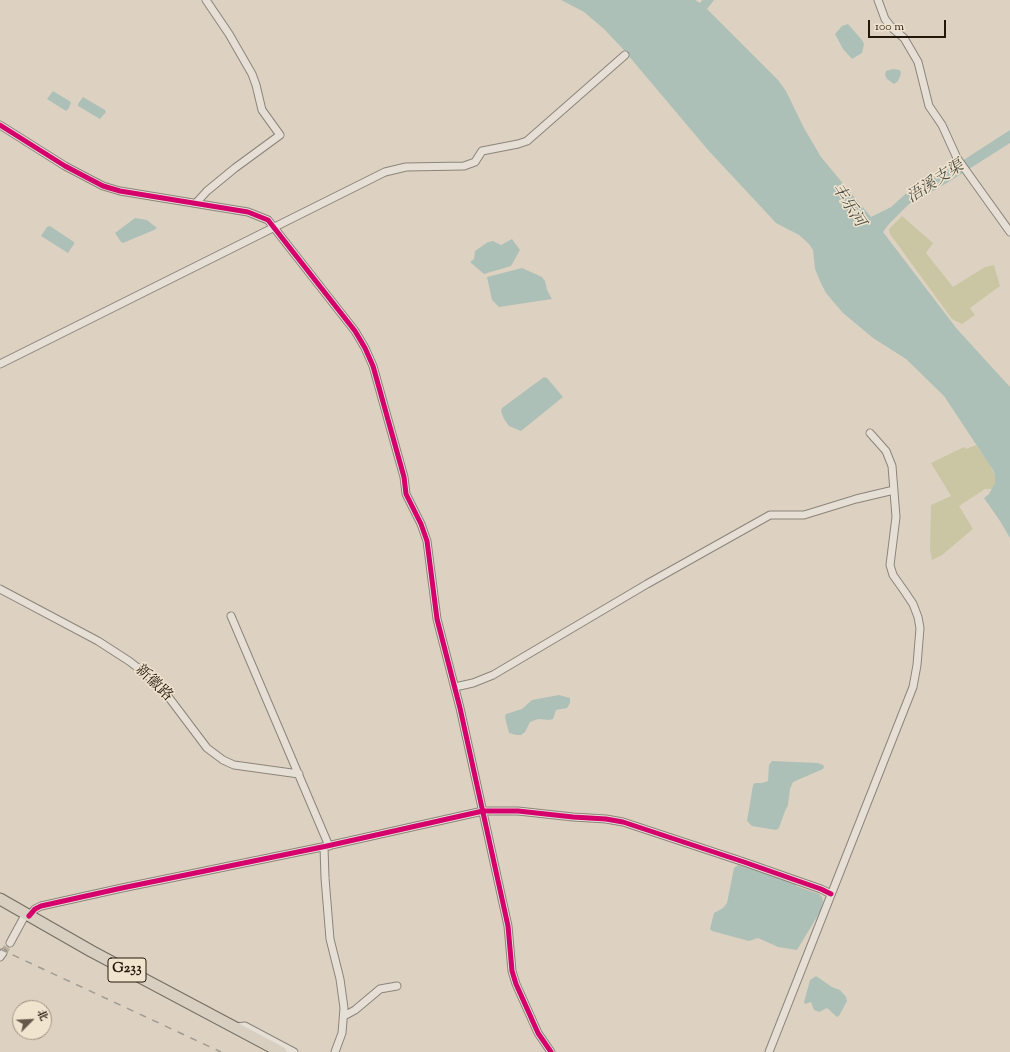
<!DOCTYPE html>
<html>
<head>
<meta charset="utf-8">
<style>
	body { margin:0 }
	#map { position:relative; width:1010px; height:1052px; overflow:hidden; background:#ddd2c1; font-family:"Sorts Mill Goudy","Noto Serif SC",serif }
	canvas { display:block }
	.north { position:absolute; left:12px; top:1000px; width:40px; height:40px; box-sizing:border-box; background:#f1e4cf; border:1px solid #9f9281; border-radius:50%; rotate:66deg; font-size:11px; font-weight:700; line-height:16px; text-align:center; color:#23170b }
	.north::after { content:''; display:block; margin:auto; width:14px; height:18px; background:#64584b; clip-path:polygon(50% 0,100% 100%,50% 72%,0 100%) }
	.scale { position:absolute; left:868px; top:20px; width:78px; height:18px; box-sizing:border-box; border:2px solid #23170b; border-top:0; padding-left:5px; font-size:12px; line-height:14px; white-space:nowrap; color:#23170b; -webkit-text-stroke:3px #f1e4cf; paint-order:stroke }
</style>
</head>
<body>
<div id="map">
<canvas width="1010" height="1052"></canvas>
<div class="north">北</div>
<div class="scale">100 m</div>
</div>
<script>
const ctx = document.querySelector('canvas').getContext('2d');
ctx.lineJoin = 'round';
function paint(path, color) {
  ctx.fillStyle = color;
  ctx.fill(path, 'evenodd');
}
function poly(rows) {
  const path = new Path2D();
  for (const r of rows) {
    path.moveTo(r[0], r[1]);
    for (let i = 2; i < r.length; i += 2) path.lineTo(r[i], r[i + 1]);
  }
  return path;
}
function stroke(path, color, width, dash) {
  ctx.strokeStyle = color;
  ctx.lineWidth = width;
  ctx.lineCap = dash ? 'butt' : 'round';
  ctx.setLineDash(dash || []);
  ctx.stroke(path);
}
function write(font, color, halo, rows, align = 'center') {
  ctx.font = font + ' "Sorts Mill Goudy","Noto Serif SC",serif';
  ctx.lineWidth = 3;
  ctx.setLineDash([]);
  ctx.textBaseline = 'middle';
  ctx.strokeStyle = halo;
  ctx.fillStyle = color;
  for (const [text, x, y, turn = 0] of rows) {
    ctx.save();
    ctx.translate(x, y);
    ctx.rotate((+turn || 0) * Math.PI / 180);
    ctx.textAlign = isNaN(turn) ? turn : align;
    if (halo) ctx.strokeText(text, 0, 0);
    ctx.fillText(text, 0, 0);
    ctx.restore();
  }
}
const green = poly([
	[902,216,933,243,926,253,953,287,985,267,994,265,1000,286,970,308,975,315,962,324,952,319,890,234,889,229],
	[976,445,990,465,995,476,995,483,993,489,985,489,959,506,973,529,942,555,932,560,930,549,931,505,951,496,931,463,964,447,966,449]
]);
const water = poly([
	[561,0,695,0,700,3,702,0,714,0,707,9,778,80,786,91,804,128,821,157,871,217,891,207,911,189,962,161,1010,130,1010,143,947,183,909,204,889,224,883,232,957,329,1010,387,1010,538,1000,521,984,498,989,494,995,483,995,476,993,470,944,396,906,359,873,338,843,313,826,293,820,281,815,269,813,250,809,244,799,235,776,223,708,150,622,48,604,29,584,12],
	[848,24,862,40,864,44,862,53,852,59,843,49,835,34,842,26],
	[893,69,900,70,901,74,898,81,894,84,887,79,885,75,886,71],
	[53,91,71,102,69,108,66,111,47,99],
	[83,97,105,110,106,112,100,119,78,106,78,104],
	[135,218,147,220,157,228,154,230,123,243,121,242,115,233],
	[50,226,74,242,74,244,68,253,41,236,47,227],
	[512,239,520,250,511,266,484,274,470,262,474,259,475,251,488,242,493,241,501,245],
	[522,268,542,277,545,281,547,290,552,299,499,307,492,300,487,277],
	[544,377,547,378,563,397,521,431,509,426,504,419,501,411,502,408],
	[559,695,570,698,570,703,567,708,556,710,553,719,549,720,538,719,530,722,525,732,521,735,516,735,509,733,505,717,506,714,522,709,532,700],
	[772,761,818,763,823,765,824,767,823,769,793,782,790,789,788,805,785,811,779,828,776,830,752,826,747,821,753,785,755,783,762,783,768,781,769,765],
	[738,865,796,883,796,886,819,894,822,897,823,901,820,912,797,950,778,947,758,938,749,941,712,931,710,929,714,913,723,908,727,903,734,868],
	[816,976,832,987,840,990,846,997,847,1001,839,1016,837,1017,827,1008,819,1012,814,1010,811,1002,805,1004,804,1002,810,980]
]);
const minorTunnel = poly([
	[3,953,10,943]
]);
const minor = poly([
	[878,0,885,19,892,28,904,38,918,62,929,106,942,125,957,158,1010,232],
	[0,125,65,166,103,186,120,191,248,212,268,220,355,331,365,348,373,366,404,477,406,494,421,524,427,541,437,619,460,708,508,926,512,971,516,984,538,1033,551,1052],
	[196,203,207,191,235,168,280,135,262,110,256,85,252,74,229,34,206,0],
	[0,364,385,172,406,167,464,166,475,162,482,151,518,144,527,141,625,55],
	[0,589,98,641,129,661,146,674,164,691,207,748,223,760,234,765,299,774],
	[231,616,329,846],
	[455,687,473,683,493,675,647,584,770,515,804,515,856,499,894,490],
	[324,847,325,878,330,939,340,979,344,1008,342,1033,335,1052],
	[29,916,35,909,41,906,122,888,327,846,483,811,518,811,573,817,606,819,623,822,744,862,821,889,831,894],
	[10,943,23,919],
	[0,957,3,953],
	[344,1016,355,1010,380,989,397,986],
	[237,1027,245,1026,294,1052],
	[769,1052,913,687,917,665,920,628,918,617,913,604,905,592,893,575,890,565,896,517,892,466,886,451,870,433]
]);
const highway = poly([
	[0,899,91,951,281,1052]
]);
const rail = poly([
	[0,949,221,1052]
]);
const cycleway = poly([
	[0,125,65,166,103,186,120,191,248,212,268,220,355,331,365,348,373,366,404,477,406,494,421,524,427,541,437,619,460,708,508,926,512,971,516,984,538,1033,551,1052],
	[29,916,35,909,41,906,122,888,327,846,483,811,518,811,573,817,606,819,623,822,744,862,821,889,831,894]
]);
const shields = [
	[127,970,38]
];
const shieldNames = [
	["G233",127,970]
];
const streetNames = [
	["新徽路",153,684,44]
];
const waterNames = [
	["浯溪支渠",936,183,-33],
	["丰乐河",847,206,57]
];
paint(green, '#cac6a3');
paint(water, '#adc0b7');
stroke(minorTunnel, '#b8ad9d', 7, [7, 3.5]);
stroke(minor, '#8c847a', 9);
stroke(highway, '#726b61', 13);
stroke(minor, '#e5dfd6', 7);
stroke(highway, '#d9cfc1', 11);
stroke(rail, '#a09b93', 1.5, [7, 7]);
stroke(cycleway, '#d6006c', 5);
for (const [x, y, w] of shields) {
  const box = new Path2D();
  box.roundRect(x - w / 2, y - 12, w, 24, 3);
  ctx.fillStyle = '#f1e4cf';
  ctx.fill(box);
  stroke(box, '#23170b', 1);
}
write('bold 14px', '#23170b', null, shieldNames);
write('15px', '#23170b', '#f1e4cf', streetNames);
write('italic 16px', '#4c4f46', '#f1e4cf', waterNames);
</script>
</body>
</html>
